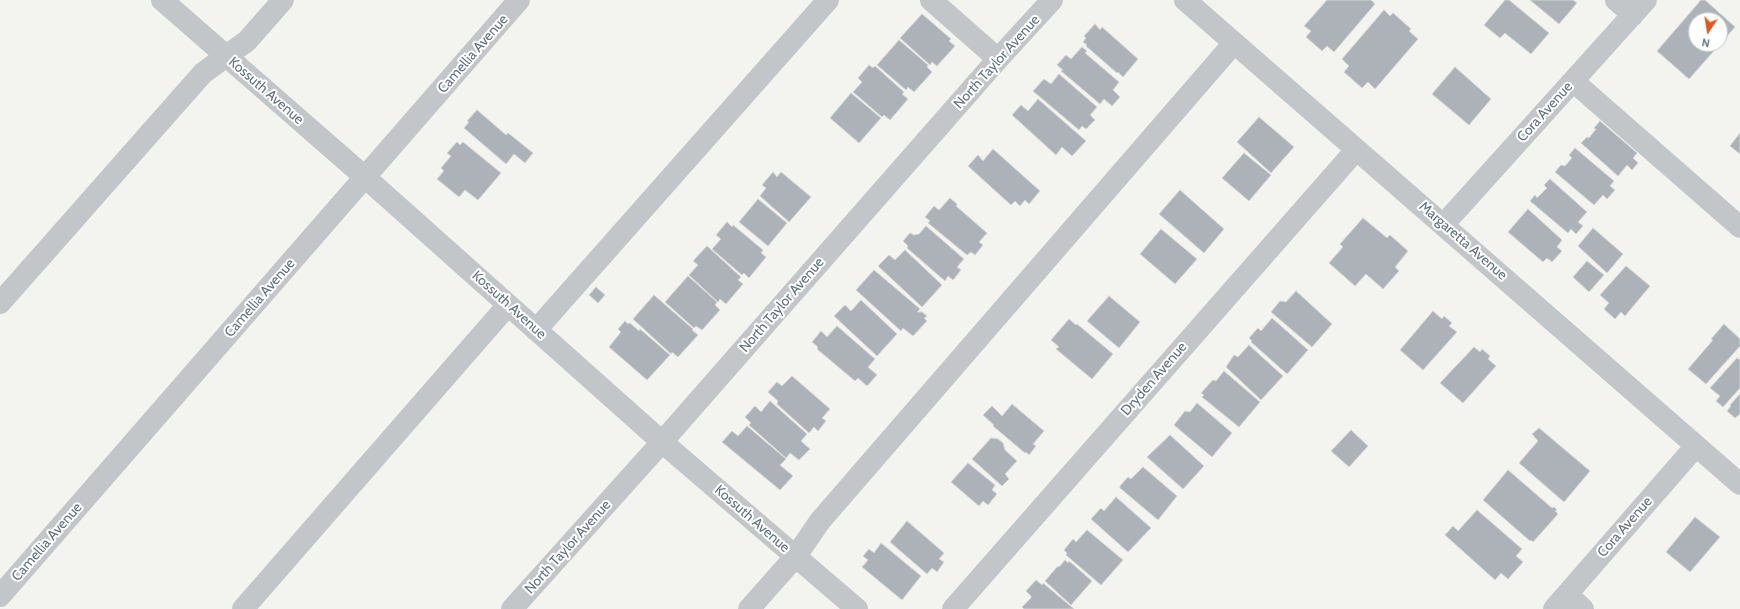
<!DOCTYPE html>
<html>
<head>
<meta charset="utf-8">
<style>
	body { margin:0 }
	#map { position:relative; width:1740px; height:609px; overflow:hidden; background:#f3f4ef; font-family:Cabin,sans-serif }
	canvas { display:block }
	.north { position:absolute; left:1688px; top:12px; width:40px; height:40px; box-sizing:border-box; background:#fff; border:1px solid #c0c7cd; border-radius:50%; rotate:192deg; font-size:11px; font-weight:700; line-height:16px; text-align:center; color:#627281 }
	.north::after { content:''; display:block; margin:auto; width:14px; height:18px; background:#e3561f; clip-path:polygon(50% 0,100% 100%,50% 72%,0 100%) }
</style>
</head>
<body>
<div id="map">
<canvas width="1740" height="609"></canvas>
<div class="north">N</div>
</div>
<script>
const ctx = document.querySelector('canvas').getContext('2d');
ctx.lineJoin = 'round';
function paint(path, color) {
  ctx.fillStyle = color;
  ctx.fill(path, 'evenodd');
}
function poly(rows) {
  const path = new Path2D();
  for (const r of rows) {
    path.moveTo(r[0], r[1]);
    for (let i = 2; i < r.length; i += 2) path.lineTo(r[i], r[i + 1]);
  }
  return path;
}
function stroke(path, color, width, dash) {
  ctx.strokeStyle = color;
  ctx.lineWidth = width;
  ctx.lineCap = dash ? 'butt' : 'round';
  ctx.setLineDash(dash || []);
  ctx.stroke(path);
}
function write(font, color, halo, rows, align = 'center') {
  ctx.font = font + ' Cabin,sans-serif';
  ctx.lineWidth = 4;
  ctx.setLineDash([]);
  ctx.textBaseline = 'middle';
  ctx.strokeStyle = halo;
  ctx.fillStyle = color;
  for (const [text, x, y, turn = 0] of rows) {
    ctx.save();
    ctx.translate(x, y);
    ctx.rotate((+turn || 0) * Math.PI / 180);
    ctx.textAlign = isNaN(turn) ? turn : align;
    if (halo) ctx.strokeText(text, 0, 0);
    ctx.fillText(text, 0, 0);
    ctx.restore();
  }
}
const building = poly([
	[1327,0,1371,0,1375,4,1334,52,1327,46,1322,51,1306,37,1311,31,1304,26,1327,0],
	[1505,0,1509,0,1549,33,1531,54,1505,33,1500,38,1484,25,1505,0],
	[1530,0,1573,0,1577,3,1559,24,1530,0],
	[1701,0,1705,0,1735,27,1720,44,1720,20,1696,20,1696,44,1720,44,1689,79,1657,51,1701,0],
	[1384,10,1390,16,1393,13,1411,29,1409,31,1418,39,1375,89,1368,82,1362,88,1344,72,1349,66,1342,59,1384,10],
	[922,14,951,39,949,41,955,46,937,66,932,62,930,65,900,38,922,14],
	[1095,24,1100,30,1102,27,1138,59,1123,77,1118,72,1117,73,1086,46,1087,45,1083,42,1086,38,1084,36,1095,24],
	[899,40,928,65,927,67,932,72,914,92,908,87,906,90,877,65,899,40],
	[1082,47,1087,51,1085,53,1119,82,1113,90,1120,97,1112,106,1104,99,1100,104,1061,71,1063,70,1057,65,1066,55,1071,59,1082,47],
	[869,65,873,68,875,66,904,92,902,94,908,99,890,120,884,115,882,117,853,92,862,82,858,78,869,65],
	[1455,67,1491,99,1469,125,1432,94,1455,67],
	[1059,74,1097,107,1090,115,1095,120,1086,129,1082,126,1079,130,1033,91,1044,79,1051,84,1059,74],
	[851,93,881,118,859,143,830,118,851,93],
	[1038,99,1086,141,1072,156,1062,147,1056,155,1012,115,1021,105,1028,111,1038,99],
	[477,110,506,135,508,133,533,153,525,163,514,154,506,164,464,128,469,122,467,121,477,110],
	[1259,117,1294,147,1271,173,1237,142,1259,117],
	[1600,121,1637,153,1633,158,1638,163,1632,170,1627,165,1618,176,1581,143,1587,137,1589,138,1596,129,1594,128,1600,121],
	[1740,133,1740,154,1730,146,1740,133],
	[457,142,460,145,463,142,501,173,478,200,465,190,459,197,437,179,444,171,441,168,451,156,447,153,457,142],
	[1575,148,1614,181,1610,186,1615,190,1607,199,1603,195,1594,205,1555,172,1561,165,1565,166,1572,158,1569,155,1575,148],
	[993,149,1040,191,1029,204,1025,200,1020,206,1015,201,1011,205,968,166,978,155,983,161,993,149],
	[1244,153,1271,175,1249,201,1222,178,1244,153],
	[773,172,777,177,781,172,811,197,789,222,760,196,766,188,762,185,773,172],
	[1550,179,1587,212,1578,222,1583,226,1576,234,1571,229,1568,233,1530,201,1535,195,1537,198,1547,188,1544,185,1550,179],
	[1180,190,1224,229,1204,253,1159,214,1180,190],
	[950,198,957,204,956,206,987,233,979,242,983,245,975,255,971,252,967,255,928,223,930,221,925,217,934,206,939,210,950,198],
	[758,199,787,223,768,246,739,222,758,199],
	[1528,209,1562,240,1557,247,1562,251,1552,262,1547,258,1543,262,1508,232,1528,209],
	[1363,218,1387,238,1390,235,1408,251,1395,267,1399,271,1383,289,1366,274,1355,286,1329,263,1343,247,1340,244,1363,218],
	[727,222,732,227,733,225,763,250,761,253,766,257,749,278,744,273,742,275,712,249,721,239,716,235,727,222],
	[926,226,964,259,957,267,961,270,953,280,948,276,945,281,907,248,908,246,903,241,910,233,914,235,919,234,926,226],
	[1593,228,1623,254,1607,273,1578,246,1593,228],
	[1161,229,1197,259,1175,284,1140,254,1161,229],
	[707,246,741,277,738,280,743,284,726,304,720,299,718,302,689,275,698,265,693,261,707,246],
	[905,250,942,285,922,307,878,266,889,255,895,260,905,250],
	[1587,261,1604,275,1589,292,1573,277,1587,261],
	[1626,266,1650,286,1625,316,1621,312,1615,319,1604,309,1609,303,1600,295,1626,266],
	[874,270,920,309,917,312,922,312,927,316,924,318,927,321,913,336,903,328,901,331,856,290,874,270],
	[688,276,717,302,715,305,720,310,702,330,696,326,694,328,665,302,688,276],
	[596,287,605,295,598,303,589,295,596,287],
	[1296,291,1332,324,1312,347,1271,312,1280,301,1286,302,1296,291],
	[654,295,693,329,692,330,698,335,678,357,672,352,671,354,633,319,654,295],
	[1109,296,1140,322,1119,348,1087,321,1109,296],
	[861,300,897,334,877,356,834,316,845,305,851,311,861,300],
	[1433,311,1442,319,1444,316,1452,323,1449,326,1457,332,1423,370,1400,350,1433,311],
	[1272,318,1308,350,1287,374,1251,342,1252,341,1249,338,1258,328,1261,331,1272,318],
	[1069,319,1076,325,1077,324,1113,354,1092,379,1056,349,1059,347,1051,340,1069,319],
	[625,321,628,324,630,323,639,331,640,329,670,355,647,380,609,347,621,332,618,329,625,321],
	[1724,324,1740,339,1740,346,1706,384,1688,369,1713,340,1711,339,1724,324],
	[837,326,875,359,868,367,877,375,867,386,858,378,855,381,817,349,818,347,812,342,821,331,827,337,837,326],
	[1249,345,1283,376,1261,400,1226,367,1234,355,1238,357,1249,345],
	[1474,347,1480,352,1482,349,1490,356,1488,359,1496,366,1463,403,1440,383,1474,347],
	[1737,358,1740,360,1740,388,1723,407,1716,401,1720,396,1710,388,1737,358],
	[1224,371,1260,402,1239,427,1202,397,1204,395,1201,393,1211,382,1213,380,1216,381,1224,371],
	[792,376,830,409,822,418,826,421,818,431,814,427,809,433,777,404,778,401,768,392,777,382,782,386,792,376],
	[1740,394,1740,414,1735,418,1727,411,1731,406,1730,405,1740,394],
	[770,401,807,434,801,441,810,449,799,460,790,453,786,458,749,425,751,423,745,417,755,406,761,412,770,401],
	[1197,403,1232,433,1212,457,1174,425,1185,411,1190,412,1197,403],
	[1012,404,1044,431,1033,444,1036,446,1029,455,1026,452,1025,453,993,426,994,425,983,415,992,406,1002,416,1012,404],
	[747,426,786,459,780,465,793,476,780,490,722,442,732,431,738,436,747,426],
	[1539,428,1590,471,1564,502,1519,463,1538,441,1532,434,1539,428],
	[1351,430,1368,446,1349,467,1331,451,1351,430],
	[1170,435,1204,466,1183,489,1147,457,1170,435],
	[991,438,998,439,1003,443,1005,450,1017,461,1005,474,1009,479,1002,486,972,459,991,438],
	[968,463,995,485,992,490,997,494,988,505,983,501,979,506,951,482,968,463],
	[1143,467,1177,496,1158,520,1120,488,1120,486,1128,477,1131,479,1143,467],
	[1508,470,1552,508,1554,507,1557,510,1555,511,1558,514,1533,542,1531,540,1530,541,1483,500,1508,470],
	[1116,497,1151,528,1128,552,1091,519,1101,508,1104,511,1116,497],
	[1477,510,1522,549,1516,556,1523,562,1508,579,1501,573,1495,580,1445,535,1453,526,1458,531,1477,510],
	[1695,517,1720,537,1690,572,1666,552,1695,517],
	[907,521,944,553,939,559,944,562,937,572,932,568,927,574,890,542,907,521],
	[1087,530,1123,560,1101,585,1066,555,1067,553,1064,550,1073,539,1076,542,1087,530],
	[881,543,921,576,902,600,862,567,868,560,863,556,869,549,874,553,881,543],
	[1065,560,1068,563,1069,561,1092,581,1071,605,1045,581,1057,567,1060,566,1065,560],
	[1036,580,1042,585,1043,583,1074,609,1024,609,1022,607,1031,598,1031,596,1026,591,1036,580]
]);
const minor = poly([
	[162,0,366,178,662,442,857,609],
	[931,0,998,59],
	[1185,0,1740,484],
	[1616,0,1633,15],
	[1573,81,1740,227],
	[1444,224,1646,0],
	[0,303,203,73,247,41,283,0],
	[536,330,828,0],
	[1567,594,1583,609],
	[0,596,519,0],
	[243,609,508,305],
	[512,609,662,442,998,59,1052,0],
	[749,609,796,556,820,521,1234,43],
	[953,609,1356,150],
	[1554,609,1696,446]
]);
const streetNames = [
	["Camellia Avenue",473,54,-49],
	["North Taylor Avenue",997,62,-48],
	["Kossuth Avenue",266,91,41],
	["Cora Avenue",1545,112,-48],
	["Margaretta Avenue",1463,241,41],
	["Camellia Avenue",260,298,-49],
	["Kossuth Avenue",509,305,42],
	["North Taylor Avenue",782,305,-49],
	["Dryden Avenue",1154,379,-49],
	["Kossuth Avenue",752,519,41],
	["Cora Avenue",1625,527,-49],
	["Camellia Avenue",47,542,-49],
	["North Taylor Avenue",568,547,-48]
];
paint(building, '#acb2b8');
stroke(building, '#d4d5d2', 1);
stroke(minor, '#c3c6c9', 22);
write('14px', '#627281', '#fff', streetNames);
</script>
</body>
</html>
